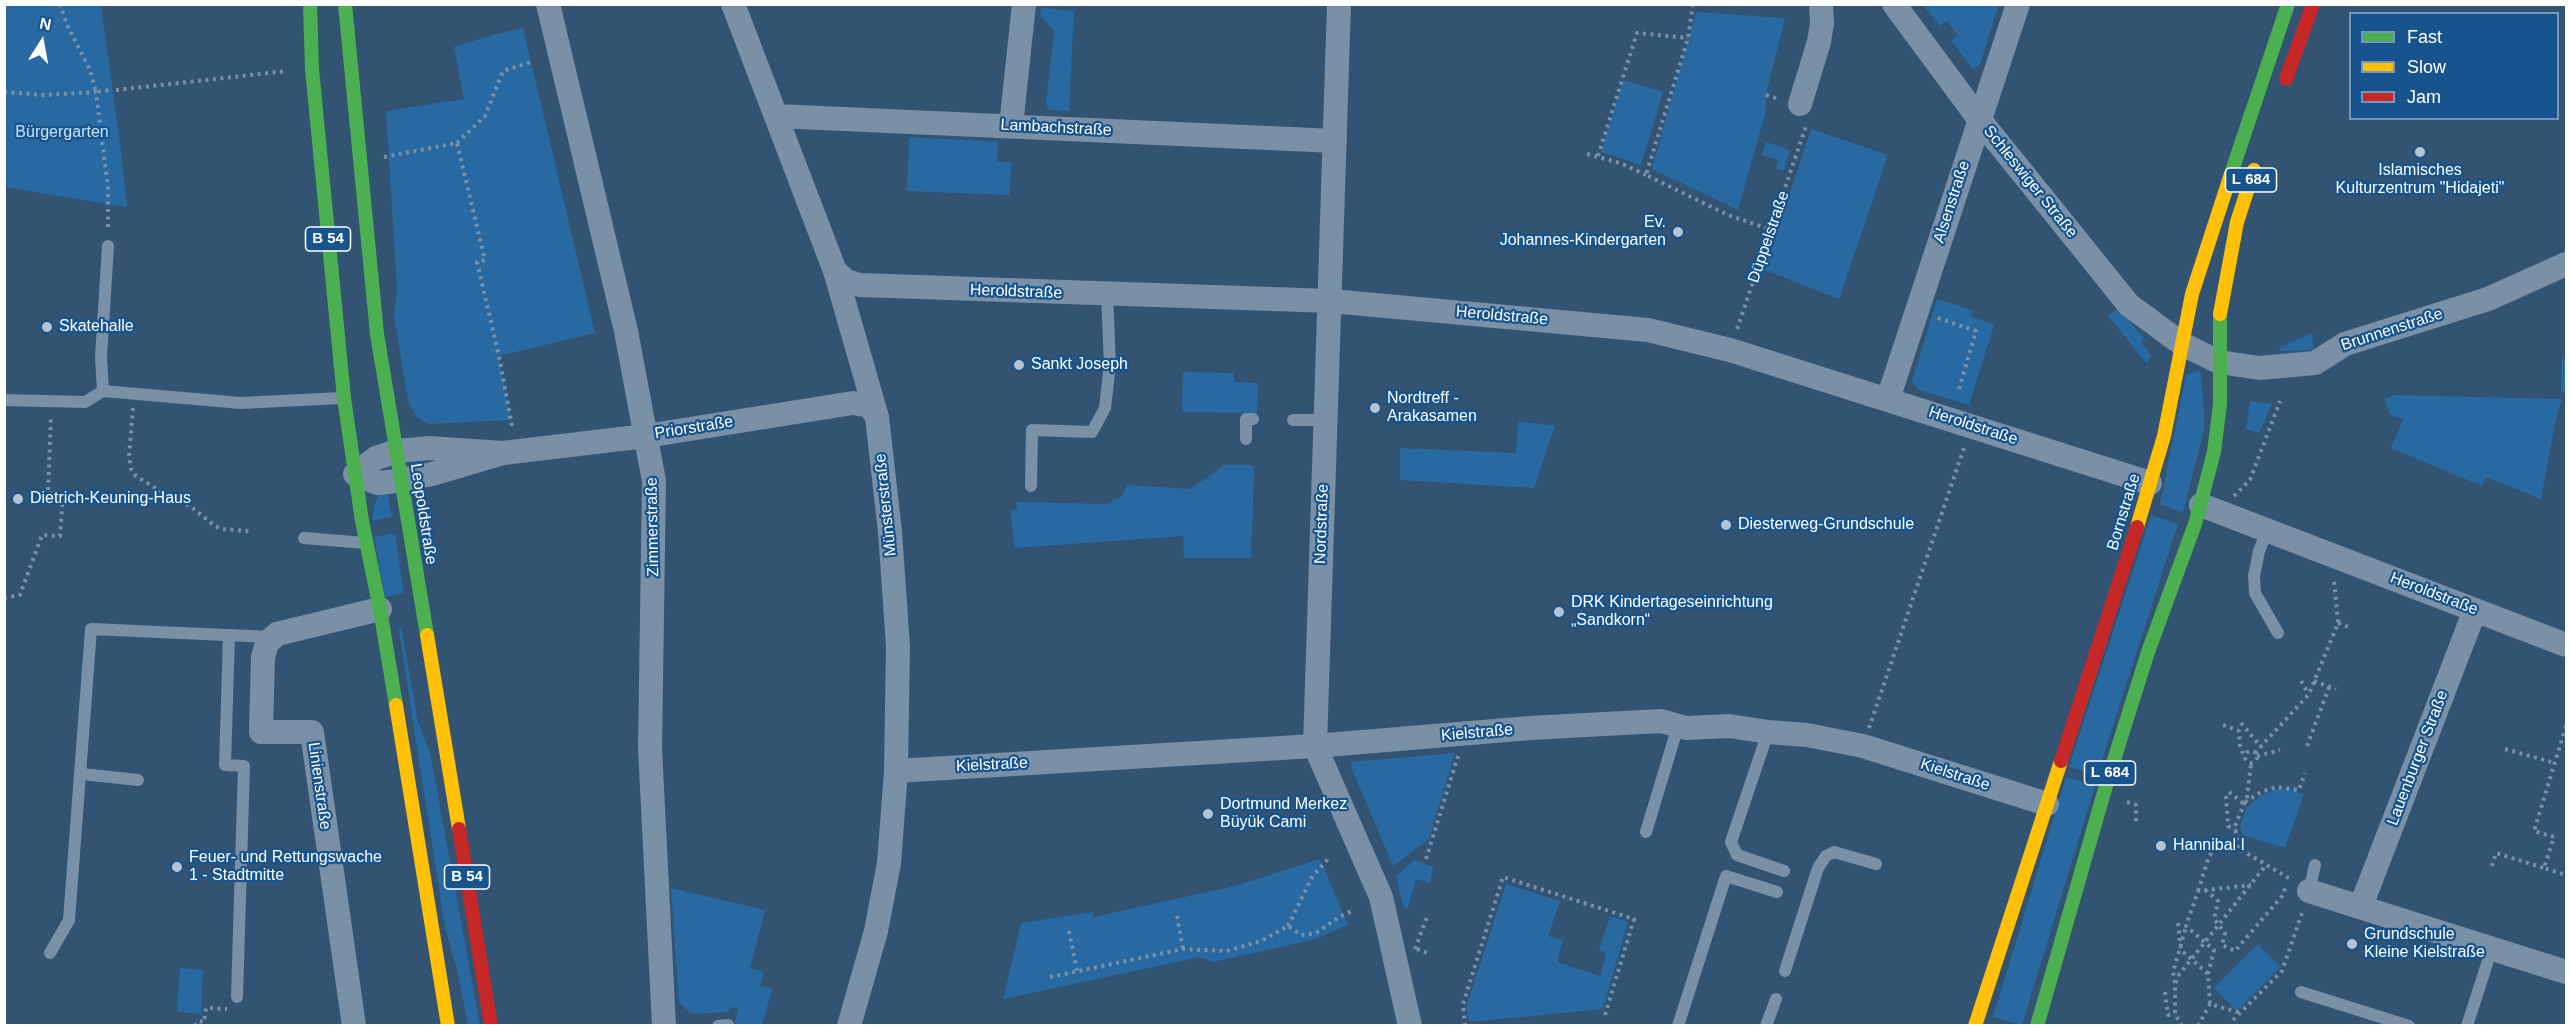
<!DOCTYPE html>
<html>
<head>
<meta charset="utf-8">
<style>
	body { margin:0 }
	#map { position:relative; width:2571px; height:1030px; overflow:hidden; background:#325372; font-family:Helvetica,sans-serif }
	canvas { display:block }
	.frame { position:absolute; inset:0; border:6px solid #fff; pointer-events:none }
	.legend { position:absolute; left:2349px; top:12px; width:210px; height:108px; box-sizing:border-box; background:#17548d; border:2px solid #7498bb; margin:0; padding:8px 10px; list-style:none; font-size:18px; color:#fff }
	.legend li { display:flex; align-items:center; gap:12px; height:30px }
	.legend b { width:30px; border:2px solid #7498bb }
	.north { position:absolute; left:12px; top:12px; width:60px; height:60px; -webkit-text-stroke:4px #17548d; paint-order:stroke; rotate:11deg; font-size:16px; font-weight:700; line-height:24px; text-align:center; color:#fff }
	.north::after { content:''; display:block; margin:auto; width:21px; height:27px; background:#fff; clip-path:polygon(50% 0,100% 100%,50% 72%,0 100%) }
</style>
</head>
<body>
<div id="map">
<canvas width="2571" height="1030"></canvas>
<div class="frame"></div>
<ul class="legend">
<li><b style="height:8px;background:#4caf50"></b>Fast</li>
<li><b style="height:8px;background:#ffc107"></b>Slow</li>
<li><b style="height:8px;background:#c62828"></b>Jam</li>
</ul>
<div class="north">N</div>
</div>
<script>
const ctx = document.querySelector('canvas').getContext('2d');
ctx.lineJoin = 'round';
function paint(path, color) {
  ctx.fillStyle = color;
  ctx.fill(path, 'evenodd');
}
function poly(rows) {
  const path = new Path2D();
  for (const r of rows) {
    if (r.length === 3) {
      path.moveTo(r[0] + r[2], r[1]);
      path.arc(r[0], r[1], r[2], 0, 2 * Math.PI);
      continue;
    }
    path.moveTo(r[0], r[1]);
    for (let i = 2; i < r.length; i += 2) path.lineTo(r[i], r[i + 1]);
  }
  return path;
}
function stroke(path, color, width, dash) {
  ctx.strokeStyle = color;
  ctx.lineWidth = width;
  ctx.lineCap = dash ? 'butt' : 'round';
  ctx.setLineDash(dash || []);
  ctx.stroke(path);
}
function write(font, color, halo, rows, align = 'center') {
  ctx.font = font + ' Helvetica,sans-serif';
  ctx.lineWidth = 4.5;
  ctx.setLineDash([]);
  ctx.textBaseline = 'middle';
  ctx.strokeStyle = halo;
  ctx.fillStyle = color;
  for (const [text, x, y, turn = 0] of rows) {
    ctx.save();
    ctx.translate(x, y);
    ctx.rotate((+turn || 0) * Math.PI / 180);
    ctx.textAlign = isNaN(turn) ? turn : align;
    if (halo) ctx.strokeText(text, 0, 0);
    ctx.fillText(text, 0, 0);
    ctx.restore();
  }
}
const green = poly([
	[5,4,101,5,121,150,127,207,5,187],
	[1923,5,1999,5,1980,64,1973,69,1951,41,1958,35,1947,21,1940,26],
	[1042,8,1074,11,1069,111,1049,110,1046,103,1054,31,1040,15],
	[1696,12,1785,18,1767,90,1765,114,1738,210,1652,169],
	[523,28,595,333,499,356,511,420,428,424,417,417,408,402,394,315,397,289,386,111,464,99,454,47,496,34],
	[1623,80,1663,92,1641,165,1601,152],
	[1811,129,1888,155,1839,299,1765,270],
	[909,137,998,142,997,162,1011,162,1010,195,907,191],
	[1766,142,1790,150,1784,171,1776,168,1778,160,1762,155],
	[1937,299,1972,310,1971,316,1994,325,1969,405,1919,390,1912,381],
	[2118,308,2144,338,2141,343,2151,355,2147,364,2108,316],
	[2312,333,2314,350,2280,351,2279,348],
	[2566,355,2566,393,2561,392,2562,359],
	[2200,370,2204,408,2204,430,2183,513,2160,504,2186,375],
	[1183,372,1234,373,1234,382,1258,383,1257,413,1182,412],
	[2393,395,2562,399,2557,414,2541,499,2486,477,2482,486,2391,448,2403,420,2389,414,2385,399],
	[2250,401,2272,404,2259,433,2246,429],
	[1518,422,1555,425,1534,488,1400,480,1400,448,1516,453],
	[1224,465,1252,465,1254,473,1251,558,1184,558,1183,536,1014,548,1011,511,1017,509,1016,502,1107,504,1122,496,1127,485,1190,489],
	[381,492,387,492,392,517,372,521,375,503],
	[2151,515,2178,524,2097,775,2069,767],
	[395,533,404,593,385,597,374,537],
	[398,625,402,631,418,722,430,752,480,1025,468,1025,457,970,445,928],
	[1455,753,1429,839,1393,866,1351,767,1351,762],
	[2066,777,2095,786,2022,1025,1993,1017],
	[2289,789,2304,794,2285,848,2242,835,2240,825,2247,807,2260,796,2276,790],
	[1320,859,1348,925,1312,940,1213,962,1200,957,1003,999,1021,923,1093,912,1094,917,1116,912,1235,886],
	[1415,860,1433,867,1430,883,1416,879,1407,910,1403,905,1396,876],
	[1506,884,1560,901,1548,936,1563,940,1557,962,1600,976,1606,953,1599,950,1610,916,1628,922,1603,1009,1469,1022,1466,1008],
	[671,888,765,910,750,968,764,972,760,986,772,989,762,1025,734,1025,738,1008,733,1007,728,1012,696,1014,691,1013,679,1003],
	[2258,944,2281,967,2237,1011,2214,988],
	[180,968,203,970,201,1014,177,1012]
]);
const path = poly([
	[60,4,67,25,90,70,96,92,111,90],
	[1693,4,1688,38,1646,175,1728,215,1772,230],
	[116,90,287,71],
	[4,92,45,95,96,92,108,188,108,231],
	[1766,95,1779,99],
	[457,143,485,116,503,71,531,62],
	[1587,154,1620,163,1646,175],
	[1598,156,1637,33,1688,38],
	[384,157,457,143,485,260,477,262,499,356,512,426],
	[1938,318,1976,331,1959,389],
	[1737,329,1807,123],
	[133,408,129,456,131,469,136,476,173,499,190,506,215,526,222,529,249,531],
	[2234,496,2250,480,2280,401],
	[4,598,20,595,42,535,60,536,63,495,48,493,51,416],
	[2338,623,2349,627],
	[2301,681,2308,693],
	[2314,681,2336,689],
	[2241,723,2261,747],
	[2223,725,2239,731,2240,746,2244,756],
	[2566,726,2534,831,2554,837,2544,868,2566,875],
	[1869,728,1965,445],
	[2307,746,2329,687],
	[2505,749,2555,763],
	[2251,757,6],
	[2255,753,2309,694,2338,623,2334,580],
	[2257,756,2280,750],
	[2229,792,2244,804],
	[2226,796,2228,826,2236,831],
	[2127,802,2136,805,2136,821],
	[2245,802,2261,792,2277,787,2299,790,2305,773],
	[2201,842,2219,844],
	[2238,848,2235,826,2247,797,2251,764],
	[1426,859,1458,756],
	[2492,866,2496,853,2544,868],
	[2205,890,2218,901,2214,919,2225,933,2222,945,2235,951,2283,895,2286,885],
	[2198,891,2209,856,2220,844,2238,848,2292,880],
	[1177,916,1183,949],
	[2178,923,2181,950,2208,974,2210,1004,2241,1013],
	[1288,926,1312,877,1328,859],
	[1069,931,1077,971],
	[1415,949,1427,917],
	[1417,949,1430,954],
	[2208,974,2214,950,2186,926,2198,891,2251,885],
	[1050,977,1183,949,1227,951,1261,941,1288,926,1301,935,1316,933,1339,917,1352,911],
	[2175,983,2173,972,2186,927],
	[2165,992,2168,1015,2175,1014],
	[2233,1020,2282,971,2303,910],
	[195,1026,198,1021,204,1022,206,1008,227,1009],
	[1465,1026,1463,1004,1503,877,1634,919,1605,1015],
	[2182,1026,2175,1014,2175,984,2178,976,2266,865],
	[2198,1026,2210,1004]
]);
const lane = poly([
	[103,391,101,357,108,246],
	[4,400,85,402,103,391,241,403,342,398],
	[1293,420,1326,420],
	[1246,439,1246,419,1253,419],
	[1031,486,1032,430,1092,432,1105,408,1110,364,1107,294],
	[2268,529,2259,551,2254,576,2255,593,2278,633],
	[304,538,365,543],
	[229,635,225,765,244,766,237,997],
	[1768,732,1731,842,1737,855,1784,871],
	[82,774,138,780],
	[1646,832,1678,726],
	[2309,891,2315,865],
	[50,953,69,920,91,629,271,637],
	[1785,971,1818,868,1826,856,1834,852,1876,864],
	[2301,992,2409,1026],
	[718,1026,728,1025],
	[1678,1026,1726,876,1777,892],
	[1766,1026,1776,999],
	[2467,1026,2492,948]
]);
const street = poly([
	[548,4,626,331,654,481,650,748,664,1026],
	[733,4,835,271,877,417,890,532,898,646,896,771,889,863,876,931,849,1026],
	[1339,4,1315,746,1381,897,1410,1026],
	[1894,4,1979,119,2129,305,2182,344,2219,362,2259,368,2315,363,2345,344,2488,299,2566,264],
	[1800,104,1819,42,1822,23,1821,4],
	[776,116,1335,141],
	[1011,126,1024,4],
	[835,271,846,281,860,285,1331,301,1648,330,1730,350,2150,483],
	[1888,399,2018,4],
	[503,453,429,448,397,451,376,458,355,474,377,483,389,482,432,474,503,453,646,436,853,403,870,406,877,417],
	[2201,505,2566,645],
	[896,771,1315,746,1530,728,1661,721,1686,728,1729,726,1768,732,1807,735,1863,746,2047,804],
	[2309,891,2566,972],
	[2361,906,2475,610],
	[354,1026,312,732,261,732,263,657,267,643,277,634,380,609]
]);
const fast = poly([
	[310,4,312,69,344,398,362,521,380,609,396,705],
	[345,4,377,334,427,635],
	[2231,174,2288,4],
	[2037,1026,2107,782,2148,652,2195,524,2214,452,2220,404,2220,314]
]);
const slow = poly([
	[2220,314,2237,222,2254,170],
	[2137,527,2164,436,2192,294,2231,174],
	[427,635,459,829],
	[396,705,448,1026],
	[1975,1026,2061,761]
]);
const jam = poly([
	[2286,79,2313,4],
	[2061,761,2137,527],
	[459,829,491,1026]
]);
const markers = [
	[2420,152,6,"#b7c3ce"],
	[1678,232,6,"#b7c3ce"],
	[47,327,6,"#b7c3ce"],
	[1019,365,6,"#b7c3ce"],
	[1375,408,6,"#b7c3ce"],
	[18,499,6,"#b7c3ce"],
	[1726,525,6,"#b7c3ce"],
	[1559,612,6,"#b7c3ce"],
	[1208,814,6,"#b7c3ce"],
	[2161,846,6,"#b7c3ce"],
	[177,867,6,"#b7c3ce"],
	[2352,944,6,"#b7c3ce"]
];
const shields = [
	[2251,180,51],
	[328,239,45],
	[2110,773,51],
	[467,877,45]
];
const shieldNames = [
	["L 684",2251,180],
	["B 54",328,239],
	["L 684",2110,773],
	["B 54",467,877]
];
const streetNames = [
	["Lambachstraße",1056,128,3],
	["Schleswiger Straße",2030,182,51],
	["Alsenstraße",1952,202,-72],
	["Düppelstraße",1769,237,-71],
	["Heroldstraße",1016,292,2],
	["Heroldstraße",1502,316,5],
	["Brunnenstraße",2392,330,-18],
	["Heroldstraße",1973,426,18],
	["Priorstraße",694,428,-9],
	["Münsterstraße",886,505,-96],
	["Bornstraße",2124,512,-73],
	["Leopoldstraße",423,514,81],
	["Nordstraße",1322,524,-88],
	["Zimmerstraße",653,527,-91],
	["Heroldstraße",2434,594,21],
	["Kielstraße",1477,733,-5],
	["Lauenburger Straße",2418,758,-69],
	["Kielstraße",992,765,-3],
	["Kielstraße",1955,775,18],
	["Linienstraße",319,786,82]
];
const parkNames = [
	["Bürgergarten",62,133]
];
const poiNames = [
	["Islamisches",2420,171,"center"],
	["Kulturzentrum \"Hidajeti\"",2420,189,"center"],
	["Ev.",1666,223,"right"],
	["Johannes-Kindergarten",1666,241,"right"],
	["Skatehalle",59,327],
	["Sankt Joseph",1031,365],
	["Nordtreff -",1387,399],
	["Arakasamen",1387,417],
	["Dietrich-Keuning-Haus",30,499],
	["Diesterweg-Grundschule",1738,525],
	["DRK Kindertageseinrichtung",1571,603],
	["„Sandkorn“",1571,621],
	["Dortmund Merkez",1220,805],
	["Büyük Cami",1220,823],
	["Hannibal I",2173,846],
	["Feuer- und Rettungswache",189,858],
	["1 - Stadtmitte",189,876],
	["Grundschule",2364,935],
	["Kleine Kielstraße",2364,953]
];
paint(green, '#2869a2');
stroke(path, '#7990a6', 4, [3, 4.5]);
stroke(lane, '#7990a6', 12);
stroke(street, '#7990a6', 24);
stroke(fast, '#4caf50', 14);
stroke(slow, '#ffc107', 14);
stroke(jam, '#c62828', 14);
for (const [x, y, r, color] of markers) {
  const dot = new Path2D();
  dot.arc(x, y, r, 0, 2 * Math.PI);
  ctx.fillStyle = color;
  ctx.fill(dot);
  stroke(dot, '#17548d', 2);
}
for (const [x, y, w] of shields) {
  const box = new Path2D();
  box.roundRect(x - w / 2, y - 12, w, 24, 4.5);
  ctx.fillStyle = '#17548d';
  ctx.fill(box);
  stroke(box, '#fff', 1.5);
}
write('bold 15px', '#fff', null, shieldNames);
write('16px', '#fff', '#17548d', streetNames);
write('16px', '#c8e3fb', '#17548d', parkNames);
write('16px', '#fff', '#17548d', poiNames, 'left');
</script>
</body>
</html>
